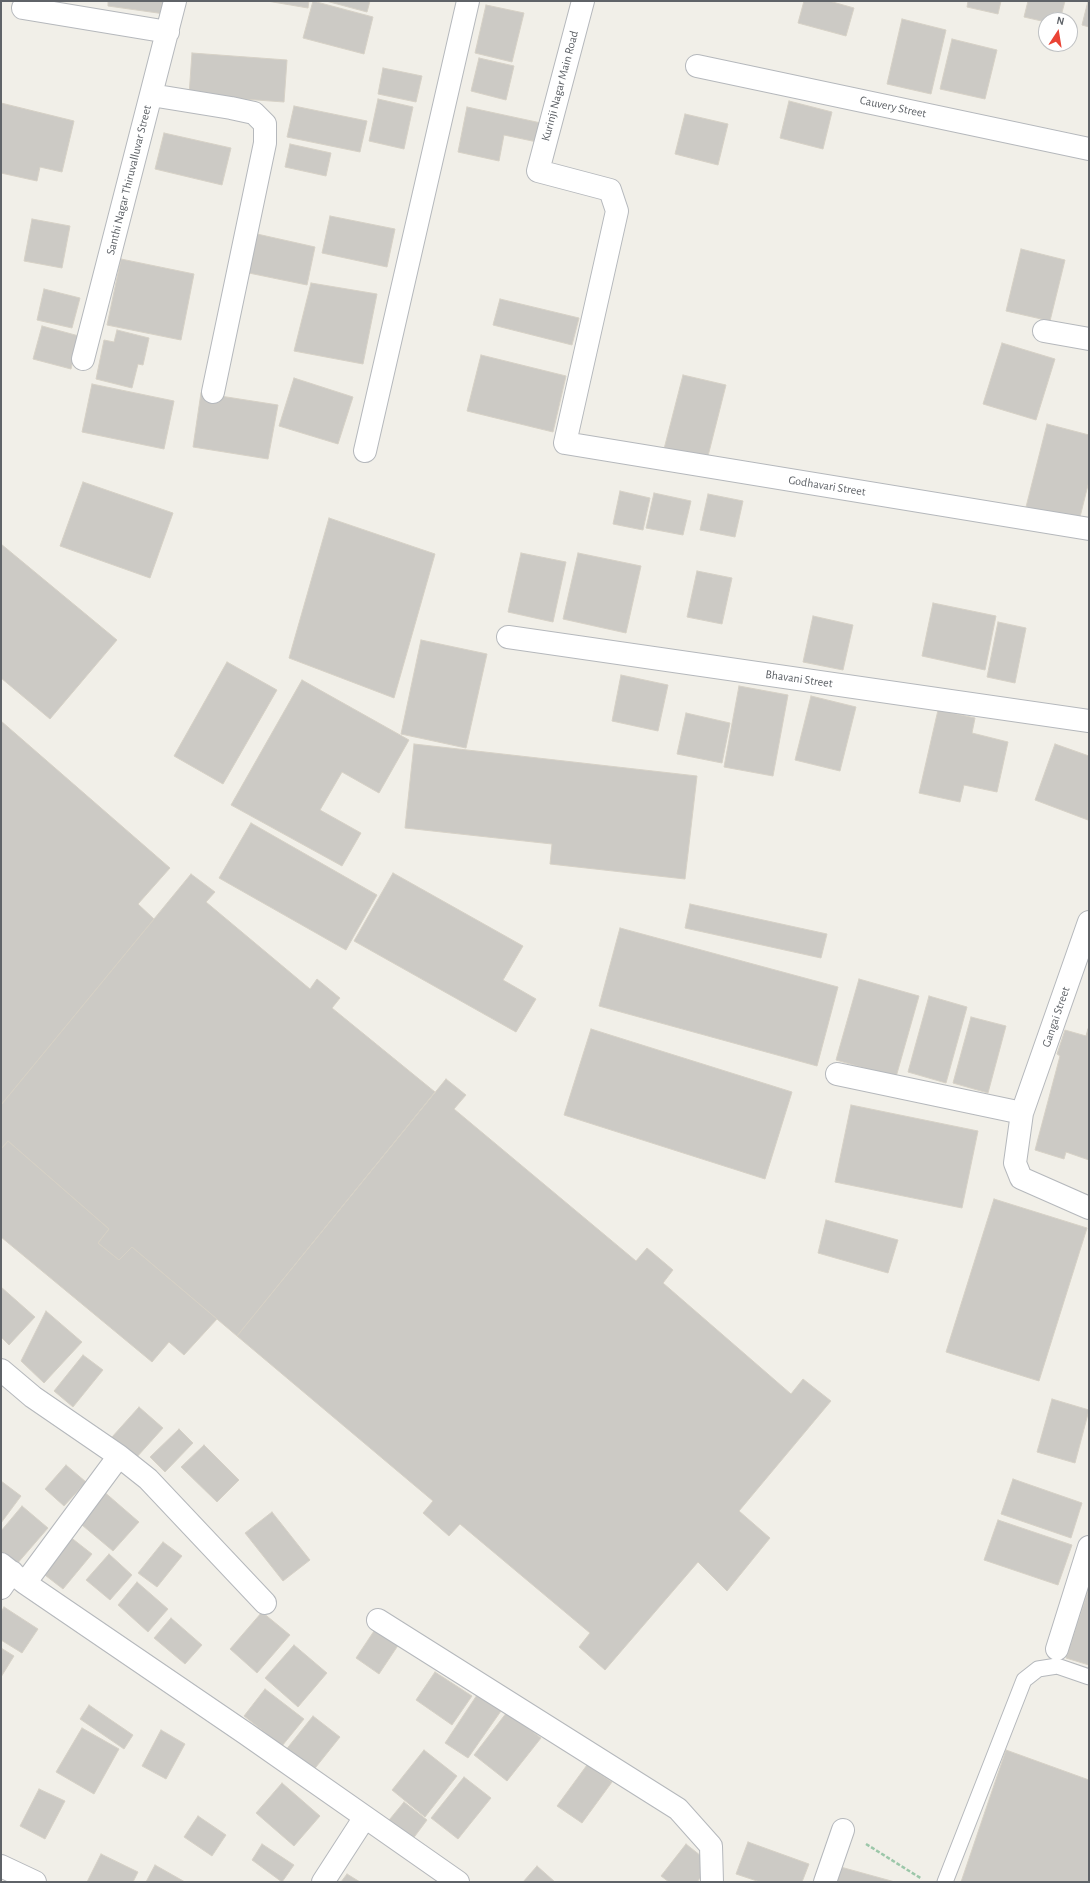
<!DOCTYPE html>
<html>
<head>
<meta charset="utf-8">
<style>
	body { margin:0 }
	#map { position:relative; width:1090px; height:1883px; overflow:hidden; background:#f1efe8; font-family:"Alegreya Sans",sans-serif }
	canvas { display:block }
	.frame { position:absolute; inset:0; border:2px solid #5f6368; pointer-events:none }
	.north { position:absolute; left:1038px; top:12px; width:40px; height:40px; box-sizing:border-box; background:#fff; border:1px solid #bfc1c3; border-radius:50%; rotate:12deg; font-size:11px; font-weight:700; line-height:16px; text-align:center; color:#5f6368 }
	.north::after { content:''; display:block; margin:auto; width:14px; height:18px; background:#ea4335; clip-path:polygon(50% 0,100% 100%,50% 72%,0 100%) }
</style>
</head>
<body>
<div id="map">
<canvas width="1090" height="1883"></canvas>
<div class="frame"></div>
<div class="north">N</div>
</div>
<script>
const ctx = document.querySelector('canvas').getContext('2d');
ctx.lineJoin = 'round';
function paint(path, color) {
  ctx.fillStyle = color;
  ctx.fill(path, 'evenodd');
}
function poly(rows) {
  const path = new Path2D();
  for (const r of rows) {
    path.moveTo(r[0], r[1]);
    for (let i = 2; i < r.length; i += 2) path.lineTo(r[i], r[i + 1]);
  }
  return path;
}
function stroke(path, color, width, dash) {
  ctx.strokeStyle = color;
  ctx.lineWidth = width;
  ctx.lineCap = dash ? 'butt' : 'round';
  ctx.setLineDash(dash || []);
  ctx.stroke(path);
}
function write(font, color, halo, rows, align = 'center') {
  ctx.font = font + ' "Alegreya Sans",sans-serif';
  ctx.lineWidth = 3.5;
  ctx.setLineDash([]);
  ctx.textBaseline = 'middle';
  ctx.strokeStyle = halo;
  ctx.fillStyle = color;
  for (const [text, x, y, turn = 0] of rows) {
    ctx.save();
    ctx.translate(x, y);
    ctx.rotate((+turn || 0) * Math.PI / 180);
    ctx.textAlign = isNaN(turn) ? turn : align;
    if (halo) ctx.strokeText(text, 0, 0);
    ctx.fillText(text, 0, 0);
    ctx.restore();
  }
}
const building = poly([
	[108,1,167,1,165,14,108,6,108,1],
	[267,1,309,1,308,8,267,1],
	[313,1,373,17,364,54,303,38,313,1],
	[326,1,370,1,367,12,326,1],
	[804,1,829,1,854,8,846,36,798,23,804,1],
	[968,1,1001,1,998,14,967,7,968,1],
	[1028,1,1065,1,1060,20,1046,20,1046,22,1024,17,1028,1],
	[1088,1,1089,1,1089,27,1082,25,1088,1],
	[486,5,524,13,512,62,475,53,486,5],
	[902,19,946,30,931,94,887,84,902,19],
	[952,39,997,50,985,99,940,89,952,39],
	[192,53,287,60,284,102,189,95,192,53],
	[479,58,514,66,506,100,471,91,479,58],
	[383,68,422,76,416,102,378,94,383,68],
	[378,99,413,107,404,149,369,141,378,99],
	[789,101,832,112,823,149,780,138,789,101],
	[1,103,74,121,62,172,40,167,37,181,1,173,1,103],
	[294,106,367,121,360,152,287,137,294,106],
	[467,107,541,123,537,142,504,135,499,161,458,152,467,107],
	[685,114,728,124,718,165,675,154,685,114],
	[164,133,231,148,222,185,155,169,164,133],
	[290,144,331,153,326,176,285,167,290,144],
	[330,216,395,229,387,267,322,253,330,216],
	[32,219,70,226,62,268,24,261,32,219],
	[257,234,315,247,307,285,244,272,257,234],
	[1021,249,1065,260,1050,321,1006,311,1021,249],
	[121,259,194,274,181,340,107,325,121,259],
	[311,283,377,294,363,364,294,351,311,283],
	[44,289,80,298,72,328,37,320,44,289],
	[500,299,579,318,572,345,493,325,500,299],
	[42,326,79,336,71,369,33,359,42,326],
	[117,330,149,338,143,365,138,364,132,388,96,379,104,340,114,342,117,330],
	[1002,343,1055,359,1036,420,983,404,1002,343],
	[481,355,566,376,553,432,467,411,481,355],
	[683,375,726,385,707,460,664,449,683,375],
	[294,378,353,397,338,444,279,426,294,378],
	[92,384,174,401,164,449,82,432,92,384],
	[201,393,278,405,268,459,193,447,201,393],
	[1047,424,1089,435,1089,481,1079,521,1026,507,1047,424],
	[83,482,173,513,150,578,60,546,83,482],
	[620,491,650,498,643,530,613,524,620,491],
	[654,493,691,501,683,535,646,528,654,493],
	[708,494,743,501,735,537,700,530,708,494],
	[329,518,435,554,394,698,289,658,329,518],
	[1,544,117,640,50,719,1,678,1,544],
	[521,553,566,562,553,622,508,612,521,553],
	[578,553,641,566,626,633,563,619,578,553],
	[697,571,732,578,722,624,687,617,697,571],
	[933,603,996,616,985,670,922,656,933,603],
	[813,616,853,625,843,670,803,662,813,616],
	[998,622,1026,628,1015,683,987,677,998,622],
	[421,640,487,654,466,748,401,734,421,640],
	[227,662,277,690,223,784,174,756,227,662],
	[621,675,668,685,658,731,612,721,621,675],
	[302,680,409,740,379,793,342,772,320,810,361,833,342,866,231,805,302,680],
	[739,686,788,695,773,776,724,767,739,686],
	[811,696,856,707,840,771,795,760,811,696],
	[938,710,975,718,972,733,1008,742,997,792,964,785,960,802,919,793,938,710],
	[686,713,730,723,722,763,677,754,686,713],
	[1,721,170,868,138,904,154,919,1,1105,1,721],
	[414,744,697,776,685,879,550,864,552,844,405,828,414,744],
	[1055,744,1089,756,1088,820,1035,800,1055,744],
	[251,823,377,895,346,950,219,878,251,823],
	[393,873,523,946,503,980,536,999,516,1032,354,941,393,873],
	[191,874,215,892,206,902,310,989,317,979,340,998,332,1008,435,1092,237,1336,132,1247,119,1260,98,1243,109,1229,8,1141,1,1149,1,1105,191,874],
	[690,904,827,934,821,958,685,928,690,904],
	[620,928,838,987,817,1066,599,1006,620,928],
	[859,979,919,996,896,1077,836,1060,859,979],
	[929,996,967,1007,946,1083,908,1072,929,996],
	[971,1017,1006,1026,988,1093,953,1083,971,1017],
	[591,1029,792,1092,765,1179,564,1115,591,1029],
	[1088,1029,1089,1160,1066,1152,1064,1159,1035,1150,1060,1056,1057,1054,1065,1030,1086,1036,1088,1029],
	[446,1079,466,1095,454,1109,636,1261,647,1248,673,1270,663,1283,791,1394,803,1379,831,1401,739,1511,770,1538,727,1591,698,1562,605,1670,579,1647,590,1633,460,1524,449,1536,423,1513,433,1501,237,1336,446,1079],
	[851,1105,978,1131,962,1208,835,1182,851,1105],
	[8,1141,109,1229,98,1243,119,1260,132,1247,217,1319,184,1355,169,1342,152,1362,1,1237,1,1149,8,1141],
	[994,1199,1087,1228,1039,1381,946,1352,994,1199],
	[826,1220,898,1240,888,1273,818,1253,826,1220],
	[1,1287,35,1317,9,1345,1,1337,1,1287],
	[46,1311,82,1342,44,1383,21,1361,46,1311],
	[83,1355,103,1370,73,1407,54,1391,83,1355],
	[1052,1399,1089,1410,1075,1463,1037,1452,1052,1399],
	[139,1407,163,1428,136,1458,112,1437,139,1407],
	[179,1429,193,1443,165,1472,150,1457,179,1429],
	[204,1445,239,1480,217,1502,181,1467,204,1445],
	[66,1465,86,1482,64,1506,45,1489,66,1465],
	[1013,1479,1082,1503,1071,1538,1001,1514,1013,1479],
	[1,1481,21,1496,1,1523,1,1481],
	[102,1490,139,1522,113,1551,76,1520,102,1490],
	[22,1506,48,1528,16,1565,1,1552,1,1531,22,1506],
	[272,1512,310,1560,283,1581,245,1533,272,1512],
	[998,1520,1072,1545,1058,1585,984,1560,998,1520],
	[69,1536,92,1554,63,1589,41,1572,69,1536],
	[163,1542,182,1556,157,1587,138,1573,163,1542],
	[109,1554,132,1575,110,1600,86,1580,109,1554],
	[137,1582,168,1609,148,1632,118,1605,137,1582],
	[1089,1588,1089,1665,1066,1658,1089,1588],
	[4,1607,38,1629,22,1653,1,1640,1,1612,4,1607],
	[262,1612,290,1635,257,1673,230,1649,262,1612],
	[171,1618,202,1645,185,1664,154,1638,171,1618],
	[376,1628,399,1644,379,1674,356,1658,376,1628],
	[294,1645,327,1673,298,1707,265,1678,294,1645],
	[1,1648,14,1656,1,1677,1,1648],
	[435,1672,472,1696,452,1725,416,1700,435,1672],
	[265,1689,304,1719,282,1746,244,1716,265,1689],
	[477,1695,501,1711,468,1758,445,1743,477,1695],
	[89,1705,133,1735,124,1749,80,1719,89,1705],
	[507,1712,541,1738,507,1781,474,1755,507,1712],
	[313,1716,340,1737,312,1772,285,1751,313,1716],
	[82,1728,119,1749,94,1794,56,1772,82,1728],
	[161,1730,185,1744,166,1779,142,1766,161,1730],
	[424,1750,457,1776,425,1817,392,1790,424,1750],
	[1006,1750,1089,1780,1089,1882,961,1882,1006,1750],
	[587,1765,612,1782,582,1823,557,1806,587,1765],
	[464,1777,491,1798,458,1839,431,1818,464,1777],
	[282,1783,320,1816,294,1846,256,1813,282,1783],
	[39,1789,65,1801,45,1839,20,1826,39,1789],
	[404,1802,427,1820,409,1844,385,1825,404,1802],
	[198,1816,226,1835,212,1856,184,1837,198,1816],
	[748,1842,809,1864,802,1882,760,1882,736,1874,748,1842],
	[262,1844,294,1865,282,1882,252,1860,262,1844],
	[686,1844,711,1864,697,1882,669,1882,661,1876,686,1844],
	[101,1854,138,1872,133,1882,87,1882,101,1854],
	[155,1865,185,1882,146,1882,155,1865],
	[537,1866,555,1882,523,1882,537,1866],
	[837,1866,895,1882,832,1882,837,1866],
	[347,1874,360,1882,341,1882,347,1874]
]);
const path = poly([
	[866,1844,922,1879]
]);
const service = poly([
	[945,1882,1024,1680,1038,1669,1057,1666,1089,1677]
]);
const minor = poly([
	[583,1,538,171,610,190,617,211,565,443,1089,529],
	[23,8,168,32],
	[697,66,1089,149],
	[151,95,231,108,254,113,265,124,265,143,213,392],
	[1044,331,1089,339],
	[83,359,175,1],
	[365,451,468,1],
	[508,637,1089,721],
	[1089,922,1022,1113,1015,1163,1021,1178,1089,1208],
	[837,1074,1022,1113],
	[1,1370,33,1397,119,1456,148,1479,265,1603],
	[1,1564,25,1583,245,1733,458,1882],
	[25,1583,119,1456],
	[1,1588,12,1572],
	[378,1620,678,1809,711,1846,712,1882],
	[1057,1649,1089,1547],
	[1,1866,35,1882],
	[323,1882,365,1817],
	[825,1882,843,1830]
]);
const streetNames = [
	["Kurinji Nagar Main Road",560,86,-75],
	["Cauvery Street",893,107,12],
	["Santhi Nagar Thiruvalluvar Street",129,180,-76],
	["Godhavari Street",827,486,9],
	["Bhavani Street",799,679,8],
	["Gangai Street",1056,1017,-71]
];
paint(building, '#cccac5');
stroke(building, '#d6d1c6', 1);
stroke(service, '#b5b8bc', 17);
stroke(minor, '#b5b8bc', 24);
stroke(path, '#9cc7a9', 2.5, [4, 2]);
stroke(service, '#fff', 15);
stroke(minor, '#fff', 22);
write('12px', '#5f6368', '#fff', streetNames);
</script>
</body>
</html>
